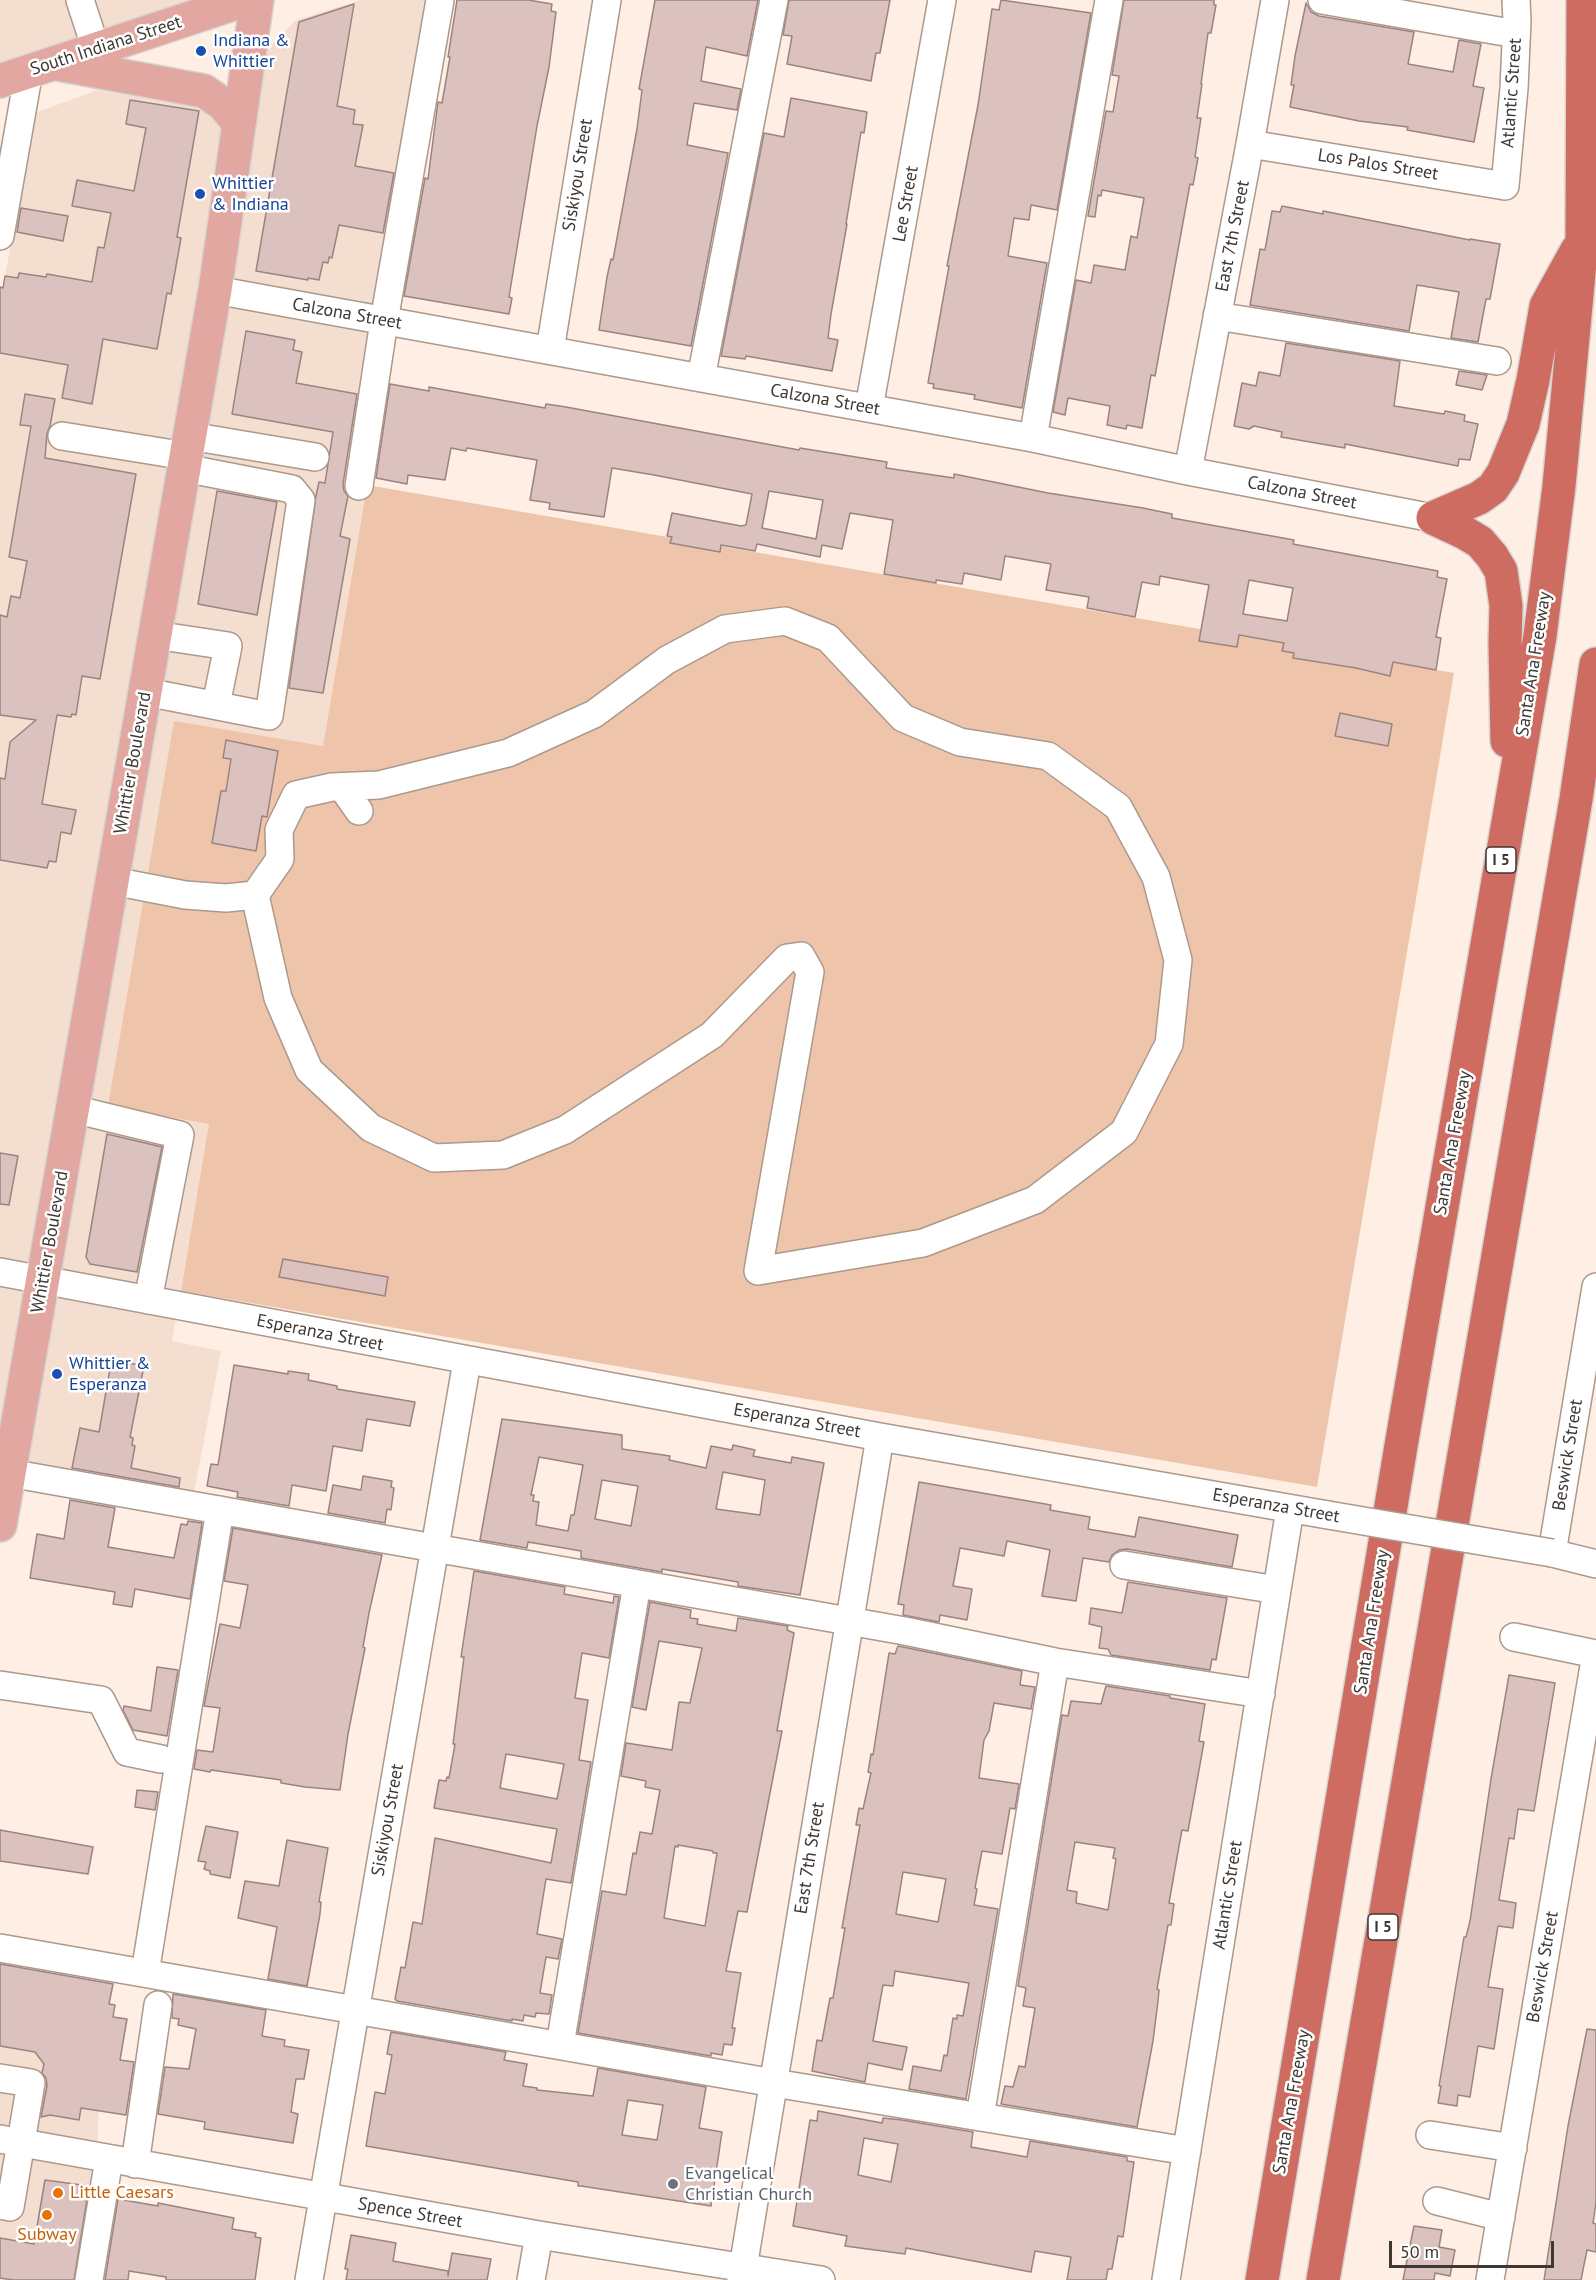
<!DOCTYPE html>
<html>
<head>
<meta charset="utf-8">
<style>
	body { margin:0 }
	#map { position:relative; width:1596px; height:2280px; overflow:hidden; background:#ffeee3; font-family:"PT Sans",sans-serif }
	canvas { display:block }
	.scale { position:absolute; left:1389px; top:2241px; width:165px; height:27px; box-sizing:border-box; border:3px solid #3f3732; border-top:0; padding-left:8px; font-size:18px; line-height:21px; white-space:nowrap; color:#3f3732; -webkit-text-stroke:4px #fff; paint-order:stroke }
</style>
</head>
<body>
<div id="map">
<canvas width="1596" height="2280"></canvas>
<div class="scale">50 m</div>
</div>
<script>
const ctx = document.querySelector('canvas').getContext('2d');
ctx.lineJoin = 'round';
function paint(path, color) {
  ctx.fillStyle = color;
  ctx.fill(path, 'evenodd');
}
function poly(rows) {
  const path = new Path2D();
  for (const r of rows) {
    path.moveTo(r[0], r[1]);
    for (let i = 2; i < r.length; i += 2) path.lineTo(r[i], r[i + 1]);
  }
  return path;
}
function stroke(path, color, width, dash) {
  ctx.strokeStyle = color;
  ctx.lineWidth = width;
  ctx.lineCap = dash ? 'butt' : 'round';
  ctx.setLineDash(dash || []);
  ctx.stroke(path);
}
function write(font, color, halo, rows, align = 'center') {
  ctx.font = font + ' "PT Sans",sans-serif';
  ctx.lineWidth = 5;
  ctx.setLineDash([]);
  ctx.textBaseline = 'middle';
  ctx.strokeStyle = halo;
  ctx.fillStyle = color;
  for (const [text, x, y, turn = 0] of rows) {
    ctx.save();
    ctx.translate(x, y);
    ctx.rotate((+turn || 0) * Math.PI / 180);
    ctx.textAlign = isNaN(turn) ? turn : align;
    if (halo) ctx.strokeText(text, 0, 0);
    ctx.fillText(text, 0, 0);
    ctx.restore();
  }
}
const built = poly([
	[0,0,246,0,0,83],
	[361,0,437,0,365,494,323,746,109,1106,210,1124,172,1341,221,1351,193,1498,0,1468,0,304,35,113,97,90,208,110,296,20],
	[0,2005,100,2025,97,2191,81,2280,0,2280]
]);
const green = poly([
	[367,485,1454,673,1317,1487,181,1291,209,1124,108,1106,174,721,323,746]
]);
const building = poly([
	[457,0,528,0,552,4,551,11,556,12,549,67,537,126,509,297,512,298,509,314,404,296,425,178,428,179,438,102,442,103,450,57,448,57,457,0],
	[655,0,758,0,747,56,706,47,701,81,741,89,737,110,694,103,687,145,728,153,691,346,599,330,607,277,611,259,613,260,637,129,642,90,639,89,655,0],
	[789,0,890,0,880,53,876,53,871,81,787,64,792,36,783,35,789,0],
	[1001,0,1091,13,1057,210,1031,205,1029,220,1014,218,1008,256,1047,263,1022,408,974,399,975,395,933,388,934,384,928,383,949,266,947,266,978,105,992,9,999,10,1001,0],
	[1124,0,1214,0,1214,5,1216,5,1211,33,1208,33,1201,84,1202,84,1197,118,1201,118,1195,157,1198,158,1193,185,1190,184,1155,376,1151,375,1142,428,1127,425,1126,429,1107,425,1110,406,1068,398,1065,415,1053,412,1076,280,1091,283,1094,265,1125,270,1131,236,1137,238,1144,198,1102,190,1101,196,1098,195,1095,217,1088,216,1106,111,1113,112,1119,76,1112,75,1124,0],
	[1306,3,1311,12,1319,16,1414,32,1408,64,1453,72,1459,40,1481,44,1473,86,1484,88,1474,142,1407,130,1408,127,1359,121,1290,107,1294,85,1291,85,1295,56,1306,3],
	[354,4,337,106,355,110,353,124,363,125,355,166,394,173,383,233,339,225,332,258,329,257,328,263,323,262,319,280,308,278,308,280,256,271,299,22,354,4],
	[791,98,867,112,864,133,861,132,846,224,847,224,831,314,828,338,838,340,832,371,746,356,745,359,721,356,764,133,784,137,791,98],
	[130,100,199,111,177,237,181,238,171,294,167,293,157,349,103,339,92,404,62,398,68,365,0,353,0,287,3,288,5,276,18,278,19,273,46,277,47,274,92,282,98,247,104,248,111,213,72,206,77,180,134,191,146,128,126,124,130,100],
	[1282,206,1323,214,1323,211,1470,240,1470,239,1500,244,1490,299,1486,299,1478,342,1451,338,1459,292,1417,285,1409,331,1250,305,1260,249,1265,250,1272,211,1280,212,1282,206],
	[21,208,68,216,63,241,17,232,21,208],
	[246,331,295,340,293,350,302,352,296,383,357,394,343,484,344,491,348,496,340,536,350,539,323,693,289,688,316,496,319,482,325,483,333,432,232,414,246,331],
	[1286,343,1400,361,1394,406,1444,414,1445,411,1465,415,1464,421,1478,424,1470,460,1459,459,1458,466,1345,444,1345,448,1281,437,1282,432,1254,426,1249,429,1234,426,1242,383,1256,386,1259,372,1280,376,1286,343],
	[1459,371,1487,375,1482,390,1456,385,1459,371],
	[390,384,429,391,429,387,545,408,546,404,566,407,799,450,800,448,887,462,886,468,954,478,954,474,1048,493,1143,508,1172,514,1172,518,1294,540,1293,544,1438,571,1437,577,1447,579,1436,637,1441,638,1436,670,1393,662,1390,676,1356,668,1293,658,1294,653,1282,651,1284,643,1239,635,1237,647,1199,641,1209,585,1160,576,1159,585,1142,582,1135,617,1087,608,1089,597,1046,590,1051,564,1005,556,1001,580,964,573,962,584,936,580,936,583,884,574,893,520,850,513,842,549,822,545,820,557,757,544,755,551,721,545,720,552,670,543,672,537,667,536,672,513,741,526,746,525,752,494,654,475,612,468,604,517,549,509,550,503,530,500,537,460,519,457,467,448,466,451,451,448,445,480,408,475,407,484,376,478,390,384],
	[769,491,823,500,816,539,762,528,769,491],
	[1249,580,1293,588,1287,621,1243,614,1249,580],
	[25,394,55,399,50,426,47,433,45,458,136,474,100,679,82,676,76,715,72,714,71,717,57,715,42,804,76,810,71,834,61,832,56,862,49,861,47,868,0,860,0,778,5,779,10,742,36,720,0,715,0,615,7,617,11,596,20,598,27,561,9,557,31,426,20,425,25,394],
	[217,491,277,502,257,615,198,604,217,491],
	[1340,713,1392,724,1388,746,1335,736,1340,713],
	[226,740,278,751,267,817,262,816,256,851,212,843,221,791,226,791,231,759,223,758,226,740],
	[107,1134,162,1147,137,1272,90,1264,86,1257,107,1134],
	[0,1153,18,1156,9,1205,0,1204,0,1153],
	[283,1259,388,1277,385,1296,279,1277,283,1259],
	[118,1361,144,1366,130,1437,133,1438,132,1445,135,1446,131,1468,180,1478,179,1487,72,1468,80,1428,99,1432,111,1363,118,1364,118,1361],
	[234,1365,288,1374,288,1371,309,1374,308,1380,337,1386,337,1389,415,1402,410,1426,367,1419,362,1451,333,1446,326,1491,292,1485,289,1506,237,1497,238,1492,207,1486,211,1464,218,1465,234,1365],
	[502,1419,622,1435,622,1449,670,1456,669,1460,706,1468,711,1446,732,1450,733,1445,755,1450,753,1456,791,1463,792,1457,824,1463,800,1595,738,1586,738,1582,662,1569,662,1572,581,1558,581,1551,564,1548,528,1542,527,1548,480,1540,502,1419],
	[539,1457,583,1465,574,1515,571,1515,568,1531,536,1525,539,1502,533,1501,534,1495,531,1495,539,1457],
	[723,1472,765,1480,760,1515,716,1509,723,1472],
	[602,1480,638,1486,631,1526,595,1519,602,1480],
	[363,1476,392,1481,391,1487,394,1488,391,1510,387,1509,385,1523,328,1513,333,1485,361,1490,363,1476],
	[919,1482,1051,1505,1050,1510,1090,1517,1088,1529,1135,1537,1139,1517,1238,1535,1232,1567,1127,1549,1119,1550,1112,1555,1109,1562,1083,1558,1076,1601,1042,1596,1050,1550,1007,1541,1004,1556,960,1548,953,1586,972,1589,967,1620,940,1615,939,1622,903,1615,904,1605,898,1604,919,1482],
	[70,1500,115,1508,108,1547,174,1558,181,1524,187,1525,188,1521,202,1523,190,1599,135,1589,132,1607,113,1604,115,1592,30,1578,37,1534,64,1539,70,1500],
	[233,1528,382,1555,369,1613,363,1647,365,1648,348,1734,340,1790,305,1787,281,1783,281,1780,211,1770,210,1772,194,1769,197,1750,213,1752,220,1708,204,1706,220,1624,240,1628,248,1585,224,1581,233,1528],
	[474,1571,565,1587,564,1594,613,1603,614,1596,619,1597,609,1658,582,1653,575,1698,588,1700,579,1760,591,1762,571,1883,546,1879,537,1934,562,1939,558,1959,546,1957,540,1993,552,1995,549,2014,536,2013,535,2017,524,2015,523,2021,512,2019,512,2021,397,2001,395,1999,401,1967,405,1968,413,1922,422,1924,435,1838,551,1863,557,1829,434,1808,439,1780,446,1781,447,1777,449,1778,455,1744,453,1744,464,1657,461,1657,474,1571],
	[506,1754,564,1764,557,1799,500,1788,506,1754],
	[1128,1582,1227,1598,1216,1660,1212,1659,1210,1670,1111,1655,1108,1649,1099,1648,1102,1627,1089,1624,1091,1608,1122,1613,1128,1582],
	[650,1602,691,1610,690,1618,698,1619,697,1624,702,1625,736,1631,738,1618,788,1626,787,1630,794,1633,777,1731,782,1731,747,1912,738,1911,726,1971,741,1973,732,2028,735,2028,732,2045,724,2044,722,2055,711,2053,711,2056,578,2033,602,1891,626,1895,633,1853,636,1854,640,1832,652,1834,660,1790,645,1787,646,1781,621,1776,626,1743,672,1750,679,1702,690,1703,702,1648,659,1641,646,1710,632,1707,650,1602],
	[678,1845,713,1851,713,1853,717,1853,705,1926,664,1918,675,1846,678,1847,678,1845],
	[898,1646,1022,1671,1020,1685,1035,1687,1031,1709,994,1703,989,1731,984,1740,979,1778,1019,1784,1015,1809,1010,1808,1002,1854,982,1851,975,1888,977,1889,974,1905,998,1909,966,2099,909,2089,913,2066,941,2071,944,2055,947,2056,953,2018,957,2019,957,2015,963,2016,969,1983,895,1971,893,1986,883,1985,873,2041,907,2047,902,2070,868,2063,865,2082,812,2071,817,2040,822,2041,830,1998,833,1998,845,1928,842,1928,860,1825,856,1825,859,1808,863,1809,871,1773,868,1772,871,1754,873,1755,889,1653,895,1654,898,1646],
	[903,1872,946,1879,938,1922,896,1914,903,1872],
	[157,1667,178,1670,167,1736,133,1730,123,1710,124,1706,151,1711,157,1667],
	[1509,1675,1555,1683,1534,1811,1518,1809,1514,1839,1509,1838,1499,1900,1516,1903,1513,1928,1498,1926,1488,1987,1503,1989,1494,2049,1478,2046,1470,2097,1458,2095,1457,2106,1438,2103,1441,2086,1439,2086,1464,1937,1466,1937,1470,1921,1491,1779,1509,1675],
	[1106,1686,1170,1696,1170,1698,1205,1704,1199,1741,1204,1742,1188,1831,1182,1830,1179,1846,1169,1903,1174,1904,1171,1925,1168,1925,1157,1989,1159,1990,1158,2001,1153,2041,1137,2127,1001,2104,1005,2086,1013,2087,1019,2066,1025,2067,1035,2008,1023,2006,1026,1988,1018,1986,1062,1715,1068,1716,1071,1701,1101,1704,1106,1686],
	[1075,1842,1115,1848,1113,1858,1116,1859,1108,1910,1076,1903,1077,1892,1067,1890,1075,1842],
	[137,1790,158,1792,155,1810,135,1807,137,1790],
	[206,1826,238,1832,230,1878,210,1874,210,1871,204,1869,206,1862,198,1861,206,1826],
	[0,1830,93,1847,88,1874,0,1861,0,1830],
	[287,1840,328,1848,319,1902,321,1902,320,1914,307,1986,268,1979,277,1927,238,1918,245,1881,279,1886,287,1840],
	[0,1964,113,1984,109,2004,115,2005,113,2017,127,2019,120,2060,134,2062,126,2115,81,2108,79,2120,50,2115,41,2117,47,2086,46,2078,42,2073,44,2064,35,2052,0,2046,0,1964],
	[173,1994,266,2010,262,2036,285,2040,284,2046,309,2050,304,2079,296,2079,291,2112,298,2114,293,2143,204,2129,205,2122,158,2114,165,2067,189,2069,196,2029,178,2025,179,2019,172,2018,173,1994],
	[1587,2029,1596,2030,1596,2203,1593,2223,1596,2224,1596,2252,1587,2250,1581,2280,1544,2280,1568,2126,1587,2029],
	[391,2032,506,2052,504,2060,527,2064,523,2086,537,2088,537,2090,593,2096,598,2068,706,2087,699,2128,722,2132,711,2206,581,2186,578,2186,578,2182,366,2146,375,2092,385,2094,392,2055,387,2054,391,2032],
	[628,2100,663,2105,657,2140,622,2135,628,2100],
	[818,2111,882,2123,883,2118,902,2120,973,2132,971,2147,1027,2157,1030,2141,1127,2157,1127,2161,1134,2162,1123,2237,1118,2236,1112,2269,1108,2269,1106,2280,1067,2280,1071,2257,1035,2251,1031,2272,906,2248,905,2254,845,2246,847,2236,793,2226,810,2120,817,2121,818,2111],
	[864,2138,898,2144,891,2182,858,2175,864,2138],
	[45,2180,89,2186,74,2280,13,2280,0,2278,0,2238,34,2244,45,2180],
	[118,2199,158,2206,158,2203,234,2218,232,2229,256,2233,255,2237,261,2238,255,2280,166,2280,166,2277,129,2271,128,2280,105,2280,118,2199],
	[1414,2226,1442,2230,1439,2247,1455,2250,1450,2276,1435,2273,1434,2280,1403,2280,1414,2226],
	[351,2235,396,2243,393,2261,448,2271,448,2276,452,2253,491,2259,487,2280,346,2280,348,2269,345,2269,351,2235]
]);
const minor = poly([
	[80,0,96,49],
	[1322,0,1516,34],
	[1250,144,1505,186,1514,88,1517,21,1516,0],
	[0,236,29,71],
	[215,290,1033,438,1188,471,1433,518],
	[1217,316,1497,361],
	[550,350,607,0],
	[701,378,774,0],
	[869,408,942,0],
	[62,436,186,456],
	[190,436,315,457],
	[1033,438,1109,0],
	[1188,471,1250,144,1275,0],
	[359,486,384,321,440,0],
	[155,635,228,646,216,705],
	[146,692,269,716,301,500,292,489,184,468],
	[342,787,359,811],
	[113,881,185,895,226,898,255,895,280,859,279,830,296,795,332,787,379,785,508,753,594,714,667,660,725,629,785,621,828,638,903,718,960,742,1048,756,1118,807,1156,877,1178,960,1169,1044,1124,1132,1035,1200,923,1243,758,1271,810,972,801,956,787,958,712,1035,565,1130,503,1155,434,1158,371,1128,309,1070,278,998,255,895],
	[73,1109,180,1135,148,1300],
	[0,1272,880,1437,1328,1515],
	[1596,1287,1552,1553,1596,1564],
	[9,1473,905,1631,1055,1662,1261,1694],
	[1124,1565,1277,1590],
	[1514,1637,1596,1654],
	[0,1685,101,1700,127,1752,161,1759],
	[0,1948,774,2083,1187,2151],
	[145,1973,220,1510],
	[560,2045,637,1584],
	[0,2078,31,2083,10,2207,0,2205],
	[980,2117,1055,1662],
	[1430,2135,1513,2148],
	[0,2139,539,2235,821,2280],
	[135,2164,158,2005],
	[1437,2201,1501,2217],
	[89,2280,109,2159],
	[309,2280,467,1361],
	[531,2280,539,2235],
	[741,2280,880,1437],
	[1166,2280,1290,1509],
	[1490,2280,1596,1654]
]);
const major = poly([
	[58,64,204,91,223,104,239,123],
	[0,81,245,0],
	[0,1525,215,290,257,0]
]);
const highway = poly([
	[1433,518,1479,498,1493,488,1503,473,1523,424,1533,380,1546,306,1577,250],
	[1433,518,1465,533,1480,542,1492,556,1501,571,1506,606,1505,642,1507,741],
	[1262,2280,1401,1446,1540,636,1559,486,1582,241,1583,0],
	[1323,2280,1576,799,1596,664]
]);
const minorBridge = poly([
	[1328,1515,1552,1553]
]);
const markers = [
	[201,51,6,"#1a4fb4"],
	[200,194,6,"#1a4fb4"],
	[57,1374,6,"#1a4fb4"],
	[673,2184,6,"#6b7280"],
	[58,2193,6,"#e8710a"],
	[47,2215,6,"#e8710a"]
];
const shields = [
	[1501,860,30],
	[1383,1927,30]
];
const shieldNames = [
	["I 5",1501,860],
	["I 5",1383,1927]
];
const transitNames = [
	["Indiana &",213,41],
	["Whittier",213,62],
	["Whittier",212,184],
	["& Indiana",212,205],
	["Whittier &",69,1364],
	["Esperanza",69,1385]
];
const streetNames = [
	["South Indiana Street",106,46,-18],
	["Atlantic Street",1512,93,-86],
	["Los Palos Street",1378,165,9],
	["Siskiyou Street",578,175,-81],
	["Lee Street",906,204,-80],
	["East 7th Street",1233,236,-79],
	["Calzona Street",347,314,10],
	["Calzona Street",825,400,10],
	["Calzona Street",1302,493,11],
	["Santa Ana Freeway",1534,664,-81],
	["Whittier Boulevard",133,763,-80],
	["Santa Ana Freeway",1453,1143,-80],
	["Whittier Boulevard",50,1242,-80],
	["Esperanza Street",320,1333,11],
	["Esperanza Street",797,1421,10],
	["Beswick Street",1568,1455,-81],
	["Esperanza Street",1276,1506,10],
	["Santa Ana Freeway",1372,1622,-81],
	["Siskiyou Street",388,1820,-80],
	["East 7th Street",810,1858,-81],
	["Atlantic Street",1228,1895,-81],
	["Beswick Street",1543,1967,-80],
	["Santa Ana Freeway",1292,2102,-80],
	["Spence Street",410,2213,10]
];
const worshipNames = [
	["Evangelical",685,2174],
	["Christian Church",685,2195]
];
const foodNames = [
	["Little Caesars",70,2193],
	["Subway",47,2235,"center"]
];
paint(built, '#f4decf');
paint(green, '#eec5aa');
paint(building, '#dcc2be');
stroke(building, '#9b8480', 1.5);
stroke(minor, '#ac998c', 30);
stroke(major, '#d5d3d2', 36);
stroke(highway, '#d5d3d2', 36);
stroke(minor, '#fff', 27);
stroke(major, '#e2a7a0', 33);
stroke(highway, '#ce6c61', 33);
stroke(minorBridge, '#ac998c', 30, []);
stroke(minorBridge, '#fff', 27);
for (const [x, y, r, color] of markers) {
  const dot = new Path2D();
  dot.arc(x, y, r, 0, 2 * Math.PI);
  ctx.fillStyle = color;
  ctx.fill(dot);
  stroke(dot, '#fff', 2);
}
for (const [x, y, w] of shields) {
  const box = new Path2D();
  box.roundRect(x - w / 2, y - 13, w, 26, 4.5);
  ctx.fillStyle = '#fff';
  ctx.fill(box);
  stroke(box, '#3f3732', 1.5);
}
write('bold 16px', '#3f3732', null, shieldNames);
write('18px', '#164399', '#fff', transitNames, 'left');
write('18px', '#3f3732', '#fff', streetNames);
write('18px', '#5b616d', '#fff', worshipNames, 'left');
write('18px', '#c56008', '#fff', foodNames, 'left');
</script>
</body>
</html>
